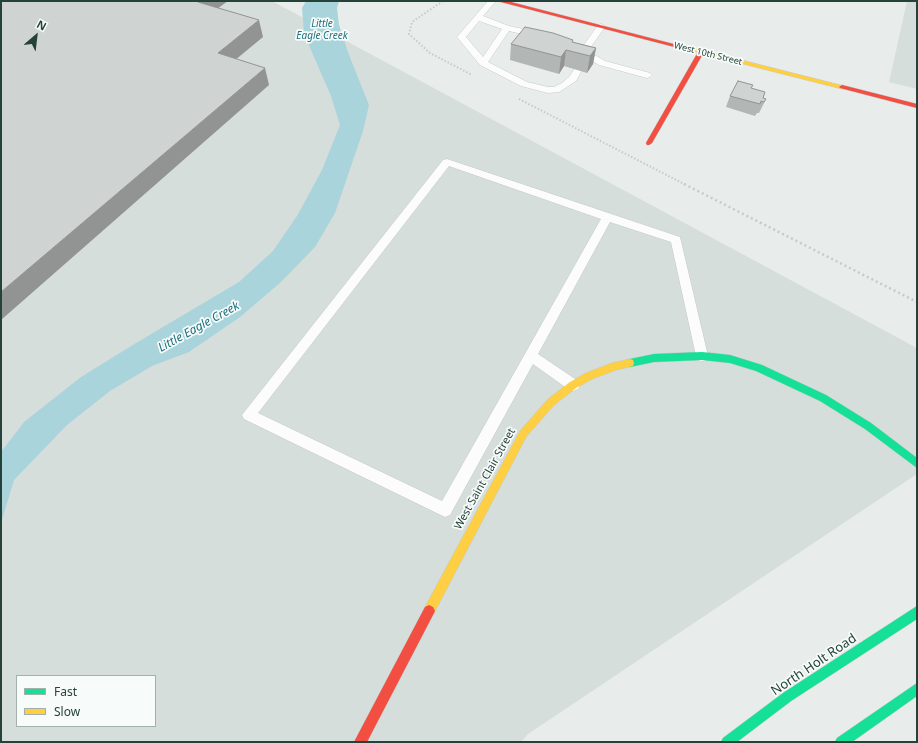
<!DOCTYPE html>
<html>
<head>
<meta charset="utf-8">
<style>
	body { margin:0 }
	#map { position:relative; width:918px; height:743px; overflow:hidden; background:#e8edeb; font-family:"Noto Sans",sans-serif }
	canvas { display:block }
	.frame { position:absolute; inset:0; border:2px solid #24423a; pointer-events:none }
	.legend { position:absolute; left:16px; top:675px; width:140px; height:52px; box-sizing:border-box; background:#f7fbf9; border:1px solid #a3b1ad; margin:0; padding:5px 7px; list-style:none; font-size:12px; color:#24423a }
	.legend li { display:flex; align-items:center; gap:8px; height:20px }
	.legend b { width:20px; border:1px solid #a3b1ad }
	.north { position:absolute; left:16px; top:16px; width:40px; height:40px; -webkit-text-stroke:3px #f7fbf9; paint-order:stroke; rotate:28deg; font-size:11px; font-weight:700; line-height:16px; text-align:center; color:#24423a }
	.north::after { content:''; display:block; margin:auto; width:14px; height:18px; background:#24423a; clip-path:polygon(50% 0,100% 100%,50% 72%,0 100%) }
</style>
</head>
<body>
<div id="map">
<canvas width="918" height="743"></canvas>
<div class="frame"></div>
<ul class="legend">
<li><b style="height:5px;background:#16e098"></b>Fast</li>
<li><b style="height:5px;background:#ffcf43"></b>Slow</li>
</ul>
<div class="north">N</div>
</div>
<script>
const ctx = document.querySelector('canvas').getContext('2d');
ctx.lineJoin = 'round';
function paint(path, color) {
  ctx.fillStyle = color;
  ctx.fill(path, 'evenodd');
}
function poly(rows) {
  const path = new Path2D();
  for (const r of rows) {
    path.moveTo(r[0], r[1]);
    for (let i = 2; i < r.length; i += 2) path.lineTo(r[i], r[i + 1]);
  }
  return path;
}
function stroke(path, color, width, dash) {
  ctx.strokeStyle = color;
  ctx.lineWidth = width;
  ctx.lineCap = dash ? 'butt' : 'round';
  ctx.setLineDash(dash || []);
  ctx.stroke(path);
}
function write(font, color, halo, rows, align = 'center') {
  ctx.font = font + ' "Noto Sans",sans-serif';
  ctx.lineWidth = 3.5;
  ctx.setLineDash([]);
  ctx.textBaseline = 'middle';
  ctx.strokeStyle = halo;
  ctx.fillStyle = color;
  for (const [text, x, y, turn = 0] of rows) {
    ctx.save();
    ctx.translate(x, y);
    ctx.rotate((+turn || 0) * Math.PI / 180);
    ctx.textAlign = isNaN(turn) ? turn : align;
    if (halo) ctx.strokeText(text, 0, 0);
    ctx.fillText(text, 0, 0);
    ctx.restore();
  }
}
const built = poly([
	[1,1,272,1,917,348,917,474,528,734,521,742,1,742],
	[17,676,155,676,155,726,17,726],
	[907,1,917,1,917,89,889,82]
]);
const water = poly([
	[306,1,339,1,337,8,339,25,349,55,369,105,363,131,335,213,315,247,281,282,240,317,189,352,152,366,110,391,67,425,14,480,1,523,1,452,24,422,81,377,136,343,239,282,273,251,297,216,322,170,340,125,331,96,304,34,302,8]
]);
const pathFar1 = poly([
	[443,1,412,22,409,34,430,53,472,75],
	[519,99,686,185]
]);
const path = poly([
	[684,184,917,302]
]);
const lane = poly([
	[488,1,496,1,483,16,509,26,542,33,543,35,539,38,509,31,488,62,527,82,548,87,554,87,562,83,569,77,575,68,581,68,582,70,576,81,559,92,548,93,521,86,480,65,457,37,488,1],
	[479,21,502,29,483,57,466,37,479,21],
	[601,24,605,27,588,51,605,61,650,73,652,75,650,77,647,78,599,65,584,56,570,52,569,50,570,48,581,49,598,25,601,24],
	[447,159,680,237,708,356,707,360,702,361,697,360,696,356,671,242,610,222,538,354,578,381,580,385,578,389,573,391,568,389,533,364,450,515,445,517,244,419,242,415,443,160,447,159],
	[449,166,601,219,442,501,258,413,449,166]
]);
const fast = poly([
	[702,352,730,355,762,365,826,395,871,423,917,458,917,468,865,429,820,401,756,371,730,363,702,360,654,362,630,367,627,366,626,363,627,360,630,359,654,354,702,352],
	[917,606,917,619,791,701,737,742,721,742,723,738,783,693,917,606],
	[917,683,917,696,852,742,835,742,837,738,917,683]
]);
const slow = poly([
	[686,46,844,86,845,87,842,89,684,49,683,48,686,46],
	[630,359,633,360,634,363,633,366,616,370,592,379,576,388,554,405,526,437,433,615,429,617,425,615,423,611,425,607,520,431,548,399,570,382,586,373,612,363,630,359]
]);
const jam = poly([
	[497,1,507,1,689,48,686,50,497,1],
	[701,50,704,52,652,143,649,145,647,145,646,143,698,52,701,50],
	[842,85,917,104,917,108,840,88,839,87,842,85],
	[429,605,433,607,435,611,433,615,367,742,354,742,425,607,429,605]
]);
const wall = poly([
	[573,40,573,42,596,48,593,64,587,73,564,66,559,74,510,60,511,44],
	[752,88,763,98,766,99,759,113,757,113,755,116,726,107,730,96]
]);
const shadedWall = poly([
	[200,1,228,1,203,19,198,2],
	[259,20,263,37,223,70,218,53],
	[596,48,593,64,587,73,590,56],
	[566,50,564,66,559,74,561,57],
	[265,68,269,85,1,320,1,292]
]);
const building = poly([
	[1,1,200,1,198,2,259,20,218,53,265,68,1,292,1,1],
	[525,27,553,33,573,40,572,42,596,48,590,56,566,50,561,57,511,44,525,27],
	[738,81,753,85,751,88,765,92,763,98,766,99,764,102,761,101,760,104,730,96,738,81]
]);
const farStreetnames = [
	["West 10th Street",708,54,14]
];
const farWaternames = [
	["Little",322,24],
	["Eagle Creek",322,36]
];
const streetNames = [
	["West Saint Clair Street",485,479,-61]
];
const waterNames = [
	["Little Eagle Creek",199,327,-29]
];
const nearStreetnames = [
	["North Holt Road",814,665,-34]
];
paint(built, '#d6dedb');
paint(water, '#a9d4db');
stroke(lane, '#c5cac8', 1);
stroke(fast, '#c3cbc8', 1);
stroke(slow, '#c3cbc8', 1);
stroke(jam, '#c3cbc8', 1);
stroke(pathFar1, '#c3ccca', 2, [1.5, 2]);
stroke(path, '#c3ccca', 2.5, [2, 3]);
paint(lane, '#fcfcfc');
paint(fast, '#16e098');
paint(slow, '#ffcf43');
paint(jam, '#f24e42');
paint(wall, '#b2b6b5');
paint(shadedWall, '#919493');
paint(building, '#cfd4d2');
stroke(building, '#919493', 1);
write('9px', '#24423a', '#f7fbf9', farStreetnames);
write('italic 10px', '#1c6f80', '#f7fbf9', farWaternames);
write('11px', '#24423a', '#f7fbf9', streetNames);
write('italic 12px', '#1c6f80', '#f7fbf9', waterNames);
write('13px', '#24423a', '#f7fbf9', nearStreetnames);
</script>
</body>
</html>
